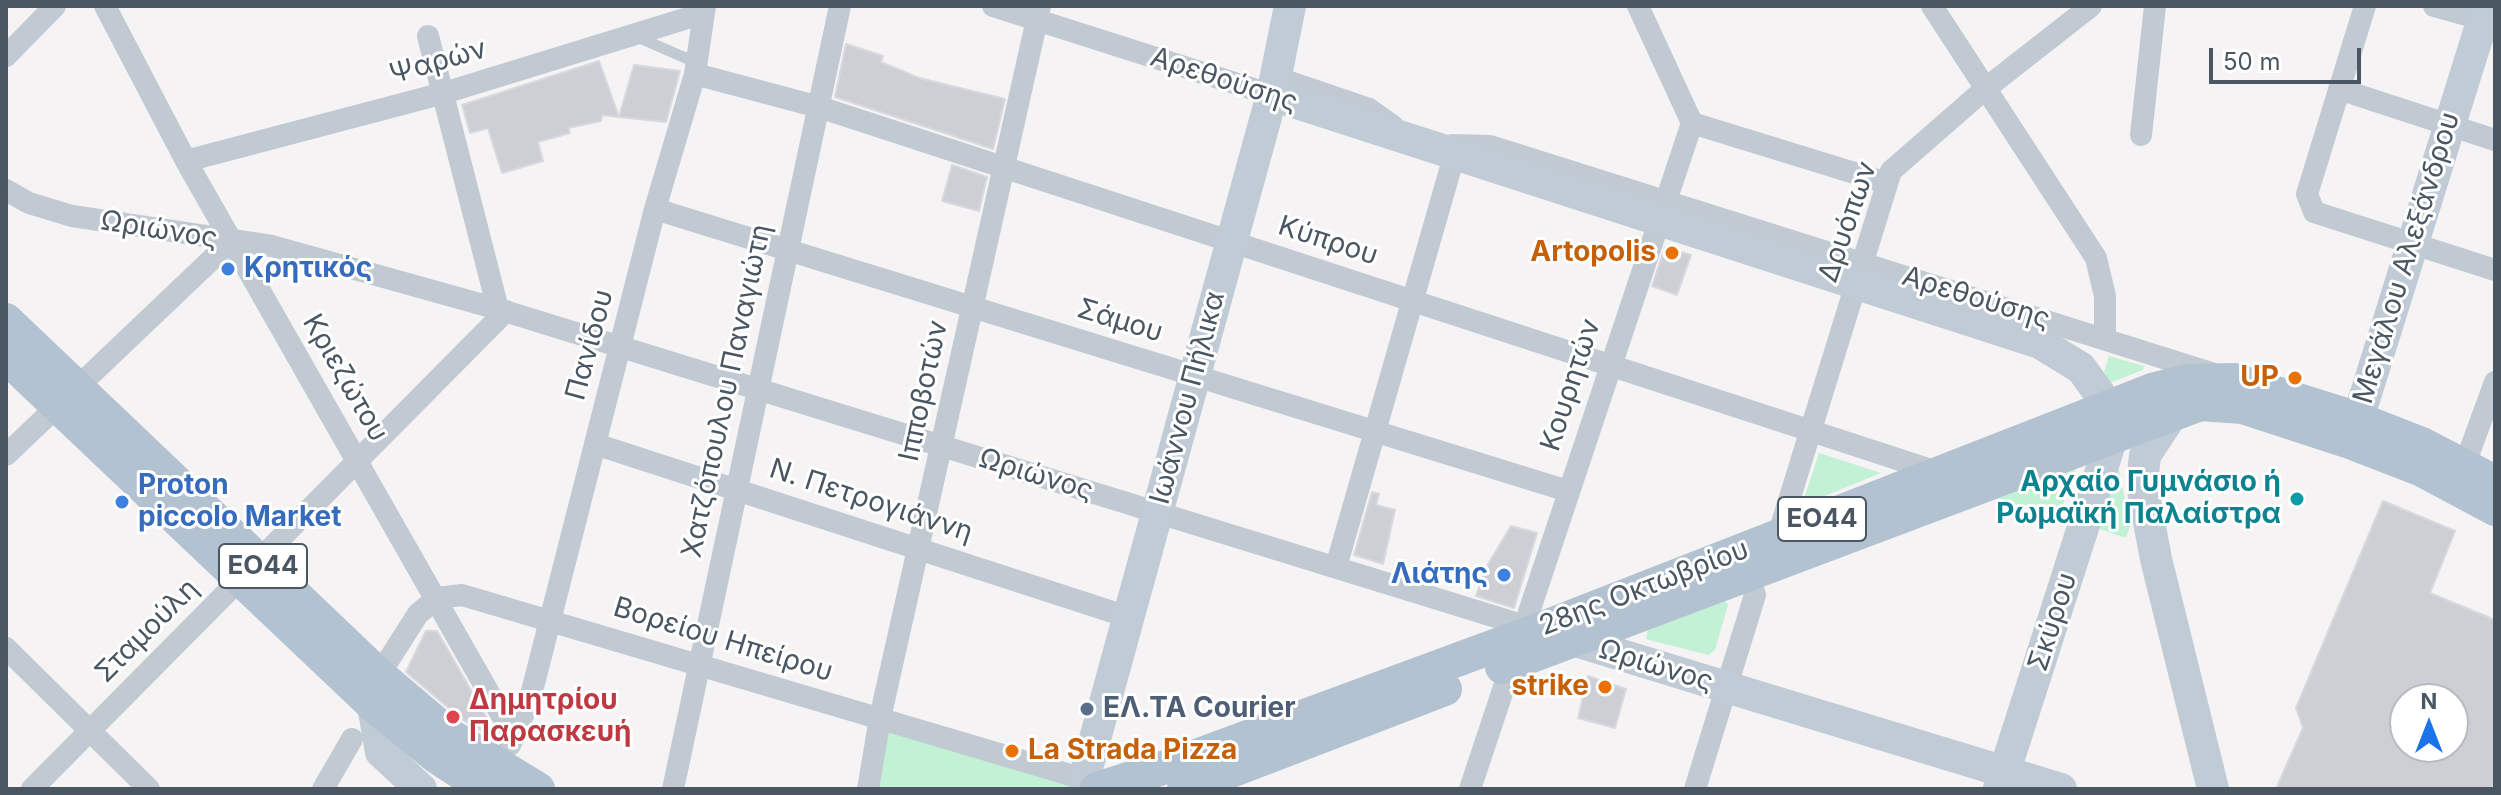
<!DOCTYPE html>
<html>
<head>
<meta charset="utf-8">
<style>
	body { margin:0 }
	#map { position:relative; width:2501px; height:795px; overflow:hidden; background:#f5f3f3; font-family:Inter,sans-serif }
	canvas { display:block }
	.frame { position:absolute; inset:0; border:8px solid #4a5661; pointer-events:none }
	.north { position:absolute; left:2389px; top:683px; width:80px; height:80px; box-sizing:border-box; background:#fff; border:2px solid #b7bbc0; border-radius:50%; rotate:0deg; font-size:22px; font-weight:700; line-height:32px; text-align:center; color:#4a5661 }
	.north::after { content:''; display:block; margin:auto; width:28px; height:36px; background:#1a73e8; clip-path:polygon(50% 0,100% 100%,50% 72%,0 100%) }
	.scale { position:absolute; left:2209px; top:48px; width:152px; height:36px; box-sizing:border-box; border:4px solid #4a5661; border-top:0; padding-left:10px; font-size:24px; line-height:28px; white-space:nowrap; color:#4a5661; -webkit-text-stroke:6px #fff; paint-order:stroke }
</style>
</head>
<body>
<div id="map">
<canvas width="2501" height="795"></canvas>
<div class="frame"></div>
<div class="north">N</div>
<div class="scale">50 m</div>
</div>
<script>
const ctx = document.querySelector('canvas').getContext('2d');
ctx.lineJoin = 'round';
function paint(path, color) {
  ctx.fillStyle = color;
  ctx.fill(path, 'evenodd');
}
function poly(rows) {
  const path = new Path2D();
  for (const r of rows) {
    path.moveTo(r[0], r[1]);
    for (let i = 2; i < r.length; i += 2) path.lineTo(r[i], r[i + 1]);
  }
  return path;
}
function stroke(path, color, width, dash) {
  ctx.strokeStyle = color;
  ctx.lineWidth = width;
  ctx.lineCap = dash ? 'butt' : 'round';
  ctx.setLineDash(dash || []);
  ctx.stroke(path);
}
function write(font, color, halo, rows, align = 'center') {
  ctx.font = font + ' Inter,sans-serif';
  ctx.lineWidth = 6;
  ctx.setLineDash([]);
  ctx.textBaseline = 'middle';
  ctx.strokeStyle = halo;
  ctx.fillStyle = color;
  for (const [text, x, y, turn = 0] of rows) {
    ctx.save();
    ctx.translate(x, y);
    ctx.rotate((+turn || 0) * Math.PI / 180);
    ctx.textAlign = isNaN(turn) ? turn : align;
    if (halo) ctx.strokeText(text, 0, 0);
    ctx.fillText(text, 0, 0);
    ctx.restore();
  }
}
const green = poly([
	[2109,356,2144,366,2143,370,2110,383,2104,372],
	[1819,453,1881,473,1802,505],
	[2075,466,2077,467,2057,520,1998,499],
	[2113,468,2119,469,2130,527,2126,538,2094,527],
	[1725,600,1728,605,1715,650,1708,655,1646,639,1648,629],
	[880,718,1084,779,1074,789,868,789]
]);
const building = poly([
	[846,44,883,56,881,62,919,78,1005,99,993,149,835,97,846,44],
	[599,61,619,117,602,115,601,121,568,128,570,133,538,142,543,161,502,173,488,128,470,133,462,105,599,61],
	[634,65,680,71,666,122,619,117,634,65],
	[952,165,987,177,979,211,942,201,952,165],
	[1665,247,1691,255,1677,295,1652,286,1665,247],
	[1372,492,1379,494,1376,505,1395,510,1383,564,1354,555,1372,492],
	[2383,501,2455,531,2430,593,2495,620,2495,789,2276,789,2303,728,2296,708,2383,501],
	[2405,699,2453,699,2453,747,2405,747,2405,699],
	[1511,526,1537,533,1514,608,1476,596,1487,566,1511,526],
	[426,631,437,631,492,727,485,733,463,720,406,672,426,631],
	[1588,676,1626,689,1615,728,1578,718,1588,676]
]);
const lane = poly([
	[635,36,697,63]
]);
const street = poly([
	[105,6,186,161,514,737],
	[993,6,1272,95],
	[1932,6,2096,258,2105,296,2105,339],
	[2365,6,2307,194,2314,212,2495,270],
	[2434,6,2495,23],
	[428,36,498,309],
	[6,56,55,6],
	[695,74,819,107,1940,473],
	[1275,77,1369,109,1393,126],
	[2339,89,2495,140],
	[1692,123,1887,183],
	[2141,135,2155,6],
	[1452,145,1490,146,2211,373],
	[186,161,444,93,704,13],
	[6,190,29,203,72,216,272,246,498,309,1538,630],
	[655,209,1568,491],
	[595,444,1128,617],
	[6,455,231,241],
	[2465,464,2495,382],
	[1778,536,1891,171,1985,89,2091,6],
	[1336,567,1457,146],
	[6,648,149,789],
	[379,675,418,614,437,598,462,595,1084,779],
	[510,745,530,699,655,209,695,74,705,6],
	[32,789,506,311],
	[323,789,352,739],
	[673,789,840,6],
	[868,789,880,718,1040,6],
	[1470,789,1692,123,1638,6],
	[1695,789,1755,595,1748,575]
]);
const secondary = poly([
	[1272,95,2040,343,2081,368,2104,400,2113,434,1999,789],
	[2173,413,2145,455,2142,484,2156,559,2213,789],
	[2358,419,2487,6],
	[1559,636,2061,789],
	[373,705,381,752,421,789],
	[1087,789,1084,779,1272,95,1290,6]
]);
const primary = poly([
	[6,320,379,675,451,736,538,789],
	[6,357,373,705,437,757,486,789],
	[1502,667,2200,404,2243,407,2347,441,2422,470,2495,509],
	[1097,789,1172,765,1538,630,2152,390,2187,381,2235,380,2358,419,2422,444,2495,482],
	[1184,789,1445,689]
]);
const markers = [
	[1672,253,8,"#e8710a"],
	[228,269,8,"#3f7fe0"],
	[2295,378,8,"#e8710a"],
	[2297,499,8,"#0f9aa8"],
	[122,502,8,"#3f7fe0"],
	[1504,575,8,"#3f7fe0"],
	[1605,687,8,"#e8710a"],
	[1087,709,8,"#5c6f8a"],
	[453,717,8,"#e0444e"],
	[1012,751,8,"#e8710a"]
];
const shields = [
	[1822,519,88],
	[263,566,88]
];
const shieldNames = [
	["ΕΟ44",1822,519],
	["ΕΟ44",263,566]
];
const streetNames = [
	["Ψαρών",438,62,-16],
	["Αρεθούσης",1224,80,18],
	["Δρυόπων",1848,222,-71],
	["Ωριώνος",159,230,9],
	["Κύπρου",1328,241,18],
	["Μεγάλου Αλεξάνδρου",2407,258,-73],
	["Αρεθούσης",1976,298,17],
	["Σάμου",1120,321,17],
	["Πανίδου",590,345,-75],
	["Κριεζώτου",345,378,60],
	["Κουρητών",1571,385,-72],
	["Χατζόπουλου Παναγιώτη",727,391,-78],
	["Ιπποβοτών",924,391,-78],
	["Ιωάννου Πήλικα",1188,398,-75],
	["Ωριώνος",1036,475,17],
	["Ν. Πετρογιάννη",871,501,18],
	["28ης Οκτωβρίου",1644,588,-21],
	["Σκύρου",2053,622,-72],
	["Σταμούλη",147,631,-45],
	["Βορείου Ηπείρου",723,640,17],
	["Ωριώνος",1656,666,17]
];
const foodNames = [
	["Artopolis",1656,253],
	["UP",2279,378],
	["strike",1589,687],
	["La Strada Pizza",1028,751,"left"]
];
const shopNames = [
	["Κρητικός",244,269],
	["Proton",138,486],
	["piccolo Market",138,518],
	["Λιάτης",1488,575,"right"]
];
const cultureNames = [
	["Αρχαίο Γυμνάσιο ή",2281,483],
	["Ρωμαϊκή Παλαίστρα",2281,515]
];
const healthNames = [
	["Δημητρίου",469,701],
	["Παρασκευή",469,733]
];
const serviceNames = [
	["ΕΛ.ΤΑ Courier",1103,709]
];
paint(green, '#c3f1d5');
paint(building, '#cdcfd5');
stroke(building, '#d7d9de', 2);
stroke(lane, '#c1cad2', 11);
stroke(street, '#c1cad2', 22);
stroke(secondary, '#c1cbd6', 32);
stroke(primary, '#b3c2d1', 34);
for (const [x, y, r, color] of markers) {
  const dot = new Path2D();
  dot.arc(x, y, r, 0, 2 * Math.PI);
  ctx.fillStyle = color;
  ctx.fill(dot);
  stroke(dot, '#fff', 3);
}
for (const [x, y, w] of shields) {
  const box = new Path2D();
  box.roundRect(x - w / 2, y - 22, w, 44, 6);
  ctx.fillStyle = '#fff';
  ctx.fill(box);
  stroke(box, '#4a5661', 2);
}
write('bold 26px', '#4a5661', null, shieldNames);
write('28px', '#4a5661', '#fff', streetNames);
write('bold 28px', '#c56008', '#fff', foodNames, 'right');
write('bold 28px', '#366cbe', '#fff', shopNames, 'left');
write('bold 28px', '#0d838f', '#fff', cultureNames, 'right');
write('bold 28px', '#be3a42', '#fff', healthNames, 'left');
write('bold 28px', '#4e5e75', '#fff', serviceNames, 'left');
</script>
</body>
</html>
